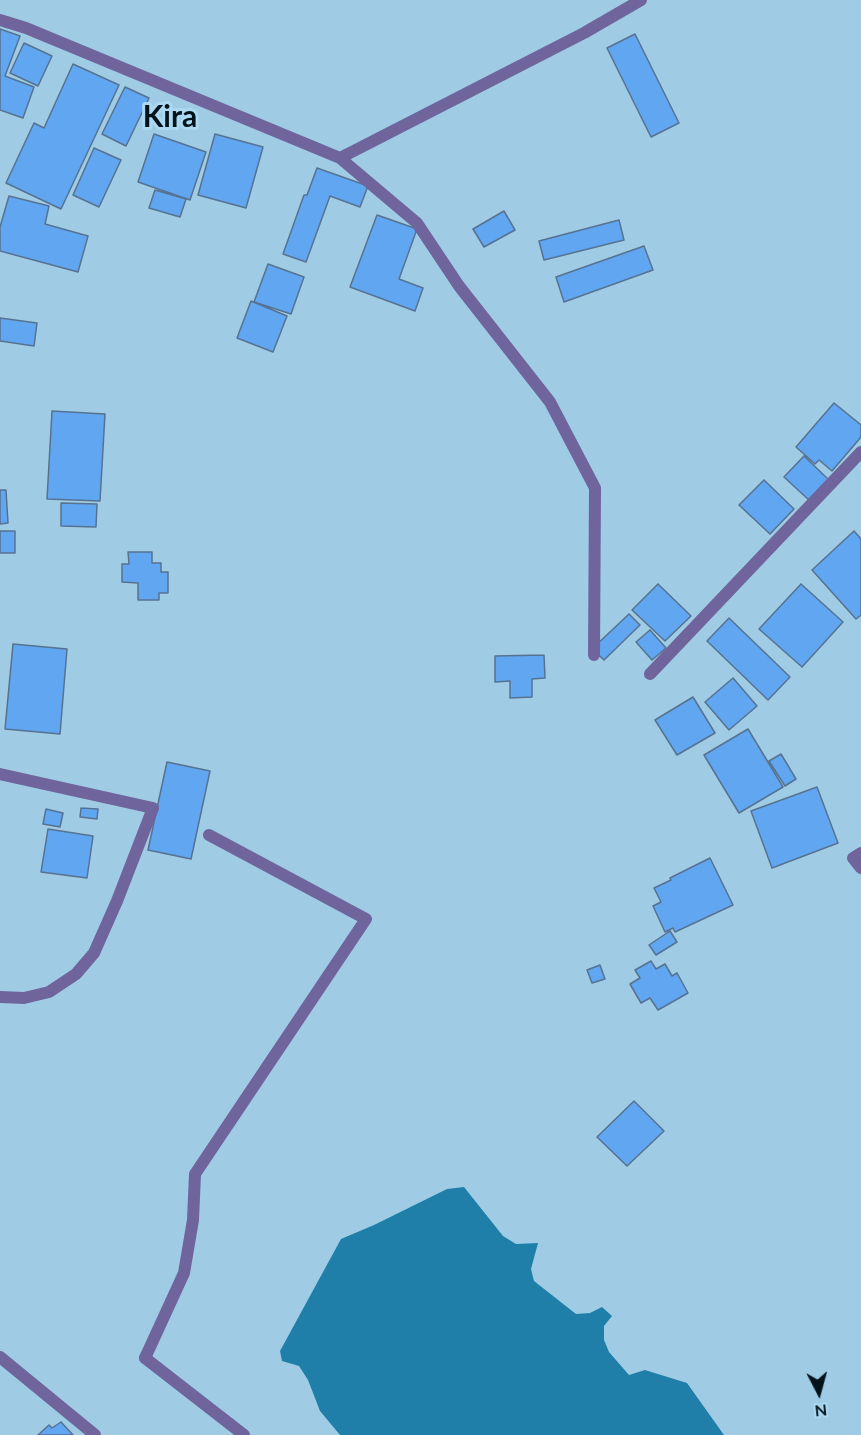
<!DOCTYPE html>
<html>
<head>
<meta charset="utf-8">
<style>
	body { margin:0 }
	#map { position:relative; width:861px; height:1435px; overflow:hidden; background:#9fcce4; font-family:Lato,sans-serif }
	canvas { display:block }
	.north { position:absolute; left:789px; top:1363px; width:60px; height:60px; -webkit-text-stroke:4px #acd9f1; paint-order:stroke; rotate:174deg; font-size:16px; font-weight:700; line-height:24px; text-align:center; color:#03131b }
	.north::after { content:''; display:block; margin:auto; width:21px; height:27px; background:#03131b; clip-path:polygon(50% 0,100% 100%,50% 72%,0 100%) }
</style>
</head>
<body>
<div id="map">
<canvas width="861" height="1435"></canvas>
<div class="north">N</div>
</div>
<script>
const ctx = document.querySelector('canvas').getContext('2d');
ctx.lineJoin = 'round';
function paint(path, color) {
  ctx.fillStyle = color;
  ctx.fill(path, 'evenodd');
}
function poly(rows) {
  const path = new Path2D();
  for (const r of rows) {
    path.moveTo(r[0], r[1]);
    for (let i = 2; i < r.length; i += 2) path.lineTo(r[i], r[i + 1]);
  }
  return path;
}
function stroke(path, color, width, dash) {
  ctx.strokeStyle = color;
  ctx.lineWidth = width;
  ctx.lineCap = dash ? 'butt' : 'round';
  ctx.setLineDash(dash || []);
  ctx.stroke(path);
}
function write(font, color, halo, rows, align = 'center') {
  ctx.font = font + ' Lato,sans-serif';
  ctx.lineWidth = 6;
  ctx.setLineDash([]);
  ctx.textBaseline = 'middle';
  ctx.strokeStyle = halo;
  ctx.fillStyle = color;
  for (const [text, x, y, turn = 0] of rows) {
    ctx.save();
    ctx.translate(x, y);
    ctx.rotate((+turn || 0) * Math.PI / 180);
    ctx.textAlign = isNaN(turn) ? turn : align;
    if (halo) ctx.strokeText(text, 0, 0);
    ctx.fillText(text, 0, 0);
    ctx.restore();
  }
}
const water = poly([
	[464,1187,503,1236,516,1244,538,1243,531,1269,534,1281,576,1314,590,1313,602,1307,612,1316,604,1326,604,1340,609,1352,629,1375,645,1370,687,1383,724,1435,340,1435,320,1411,308,1380,299,1366,282,1361,280,1351,341,1239,374,1225,447,1189]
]);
const building = poly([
	[0,29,20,36,5,76,34,87,23,118,0,110,0,29],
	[635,34,679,123,651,137,607,48,635,34],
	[24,43,52,56,38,86,10,73,24,43],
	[73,64,119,85,61,209,6,183,34,123,44,128,73,64],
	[125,87,149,98,126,146,102,134,125,87],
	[154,134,206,152,190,200,138,182,154,134],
	[215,134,263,147,246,208,198,195,215,134],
	[94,148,121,160,99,207,73,195,94,148],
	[317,168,368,186,360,207,330,196,306,262,283,254,304,195,307,195,317,168],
	[155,190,186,199,180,217,149,208,155,190],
	[9,196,49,206,45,224,88,236,78,272,0,251,0,227,9,196],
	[504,211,515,230,484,247,473,229,504,211],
	[377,215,417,229,399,279,423,288,415,311,350,287,377,215],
	[619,220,624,240,544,260,539,241,619,220],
	[644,246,653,270,564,302,556,277,644,246],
	[268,264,304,277,291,314,254,302,268,264],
	[251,301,287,316,273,352,237,338,251,301],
	[0,318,37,323,34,346,0,341,0,318],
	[834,403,861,425,861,437,832,471,819,460,815,464,796,447,834,403],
	[52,411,105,414,100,501,47,499,52,411],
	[804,456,829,480,810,501,784,477,804,456],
	[764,480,794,509,770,534,739,505,764,480],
	[0,490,6,490,8,523,0,524,0,490],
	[61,503,97,504,96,527,61,526,61,503],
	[0,531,15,531,15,553,0,553,0,531],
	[854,531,861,539,861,615,856,619,812,570,854,531],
	[128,552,152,552,152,563,161,563,161,572,168,572,168,593,159,593,159,600,138,600,138,583,122,582,122,564,129,564,128,552],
	[658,584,691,616,665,641,632,610,658,584],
	[801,584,843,622,802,667,759,629,801,584],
	[629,614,640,625,604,660,592,649,629,614],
	[729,618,790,677,768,700,707,641,729,618],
	[650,630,666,648,652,660,636,642,650,630],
	[13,644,67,649,60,734,5,729,13,644],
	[544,655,545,678,532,679,532,697,510,698,510,681,495,682,495,656,544,655],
	[733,678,757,706,729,730,705,702,733,678],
	[693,697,715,733,677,755,655,720,693,697],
	[748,729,783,787,739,813,704,755,748,729],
	[781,754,796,779,785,786,769,761,781,754],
	[167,762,210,771,191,859,148,850,167,762],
	[817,787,838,843,772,868,751,811,817,787],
	[81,808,98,809,97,819,80,817,81,808],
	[46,809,63,813,60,827,43,824,46,809],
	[48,829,93,836,87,878,41,872,48,829],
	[710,858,733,905,675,932,673,928,665,932,653,906,661,902,654,888,671,880,670,878,710,858],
	[670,931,677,942,656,955,649,945,670,931],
	[651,961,656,969,665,964,672,976,677,973,688,993,658,1010,650,998,641,1003,630,984,640,978,635,970,651,961],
	[600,965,605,979,592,983,587,970,600,965],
	[634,1101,664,1131,627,1166,597,1137,634,1101],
	[61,1422,73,1435,38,1435,49,1425,52,1428,61,1422]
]);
const lane = poly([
	[145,1358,244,1435]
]);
const street = poly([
	[0,20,26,28,340,158,417,223,459,286,550,402,595,488,594,655],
	[340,158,584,33,641,0],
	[650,674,861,452],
	[0,774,153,808,117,901,94,953,76,974,49,992,24,998,0,997],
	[861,853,853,858,861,868],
	[0,1357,95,1435],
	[145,1358,184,1273,193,1220,195,1174,366,919,209,835]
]);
const townNames = [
	["Kira",170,117]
];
paint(water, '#207fa8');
paint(building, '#61a6f1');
stroke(building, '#577291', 1.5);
stroke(lane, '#6f659c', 12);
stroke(street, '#6f659c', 12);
write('bold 30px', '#03131b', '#acd9f1', townNames);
</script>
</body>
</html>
